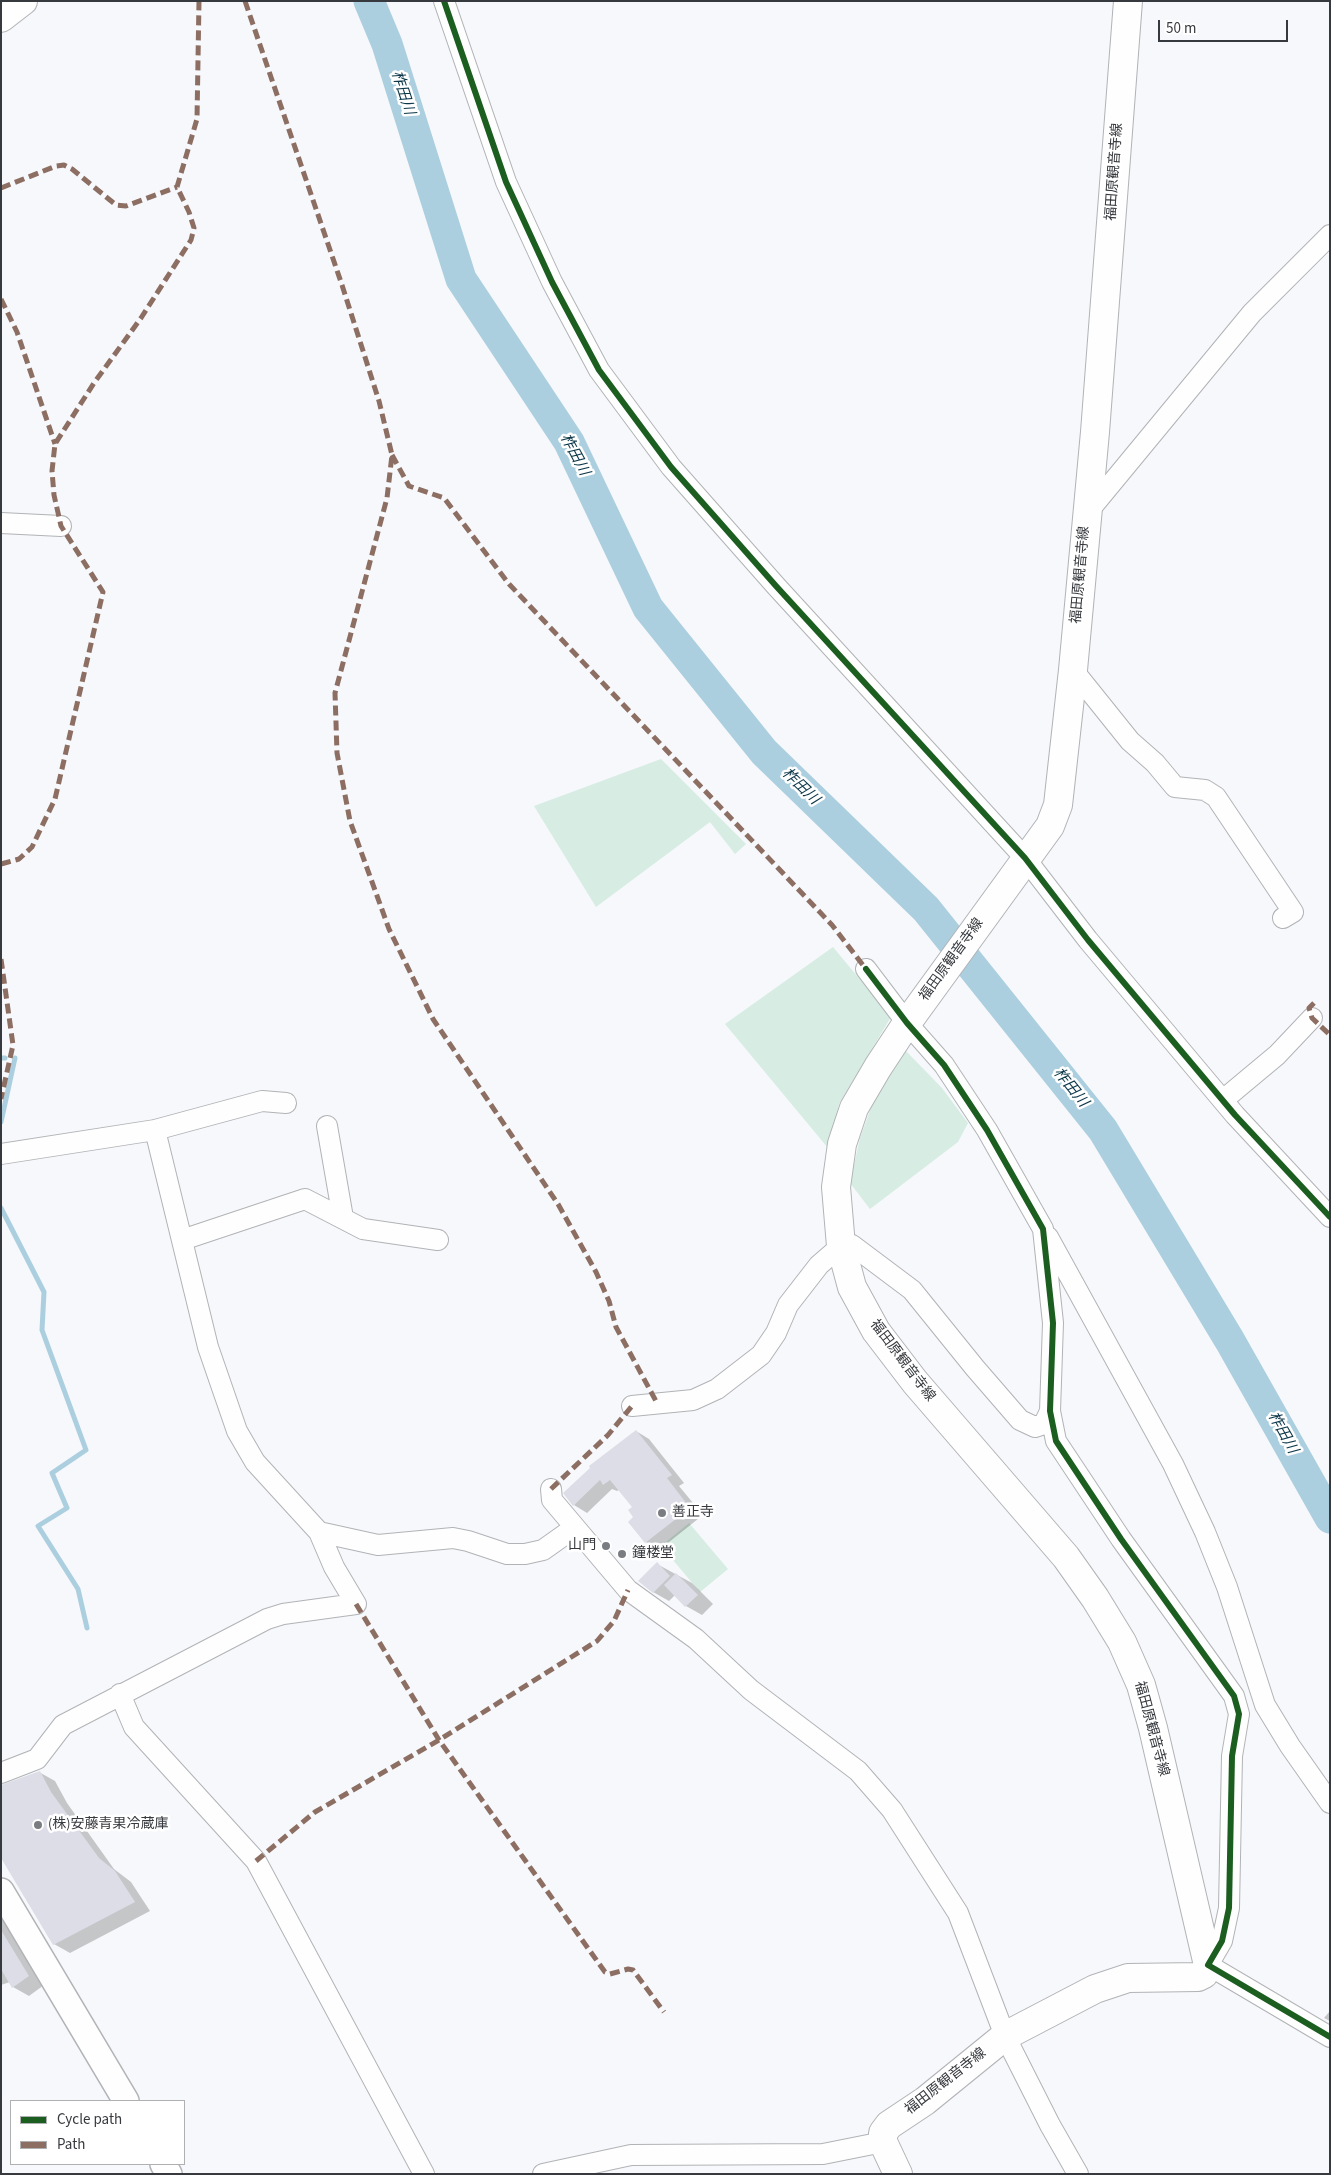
<!DOCTYPE html>
<html>
<head>
<meta charset="utf-8">
<style>
	body { margin:0 }
	#map { position:relative; width:1331px; height:2175px; overflow:hidden; background:#f6f8fb; font-family:"Source Sans 3",sans-serif }
	canvas { display:block }
	.frame { position:absolute; inset:0; border:2px solid #36393d; pointer-events:none }
	.legend { position:absolute; left:10px; top:2100px; width:175px; height:65px; box-sizing:border-box; background:#fff; border:1px solid #afb0b1; margin:0; padding:6px 9px; list-style:none; font-size:15px; color:#36393d }
	.legend li { display:flex; align-items:center; gap:10px; height:25px }
	.legend b { width:25px; border:1px solid #afb0b1 }
	.scale { position:absolute; left:1158px; top:20px; width:130px; height:22px; box-sizing:border-box; border:2px solid #36393d; border-top:0; padding-left:6px; font-size:15px; line-height:18px; white-space:nowrap; color:#36393d; -webkit-text-stroke:4px #fff; paint-order:stroke }
</style>
</head>
<body>
<div id="map">
<canvas width="1331" height="2175"></canvas>
<div class="frame"></div>
<ul class="legend">
<li><b style="height:6px;background:#1b5e20"></b>Cycle path</li>
<li><b style="height:6px;background:#8d6e63"></b>Path</li>
</ul>
<div class="scale">50 m</div>
</div>
<script>
const ctx = document.querySelector('canvas').getContext('2d');
ctx.lineJoin = 'round';
function paint(path, color) {
  ctx.fillStyle = color;
  ctx.fill(path, 'evenodd');
}
function poly(rows) {
  const path = new Path2D();
  for (const r of rows) {
    path.moveTo(r[0], r[1]);
    for (let i = 2; i < r.length; i += 2) path.lineTo(r[i], r[i + 1]);
  }
  return path;
}
function stroke(path, color, width, dash) {
  ctx.strokeStyle = color;
  ctx.lineWidth = width;
  ctx.lineCap = dash ? 'butt' : 'round';
  ctx.setLineDash(dash || []);
  ctx.stroke(path);
}
function write(font, color, halo, rows, align = 'center') {
  ctx.font = font + ' "Source Sans 3","Noto Sans JP",sans-serif';
  ctx.lineWidth = 5;
  ctx.setLineDash([]);
  ctx.textBaseline = 'middle';
  ctx.strokeStyle = halo;
  ctx.fillStyle = color;
  for (const [text, x, y, turn = 0] of rows) {
    ctx.save();
    ctx.translate(x, y);
    ctx.rotate((+turn || 0) * Math.PI / 180);
    ctx.textAlign = isNaN(turn) ? turn : align;
    if (halo) ctx.strokeText(text, 0, 0);
    ctx.fillText(text, 0, 0);
    ctx.restore();
  }
}
const green = poly([
	[661,759,746,844,735,854,710,822,596,907,534,806],
	[833,947,891,1017,839,1104,828,1148,725,1024],
	[906,1051,942,1088,968,1123,958,1142,870,1209,850,1183,860,1138,873,1102],
	[689,1523,728,1569,700,1592,661,1546]
]);
const shadow = poly([
	[636,1431,649,1439,684,1483,679,1486,703,1515,659,1550,646,1542,635,1518,633,1507,619,1490,617,1491,612,1489,587,1513,574,1505],
	[657,1564,692,1583,713,1604,702,1615,686,1606,675,1595,669,1601,653,1592],
	[39,1772,55,1781,67,1803,114,1869,131,1882,150,1911,70,1953,54,1944],
	[1,1914,44,1985,29,1996,13,1987,10,1982,1,1985],
	[1330,2011,1330,2021,1324,2018]
]);
const stream = poly([
	[1,1058,5,1058],
	[1,1122,15,1058],
	[1,1208,44,1292,42,1330,86,1450,52,1473,67,1508,38,1526,78,1589,87,1628]
]);
const river = poly([
	[369,1,387,44,461,279,569,442,648,608,764,752,926,909,1103,1130,1230,1341,1330,1518]
]);
const building = poly([
	[636,1430,672,1475,667,1478,690,1508,645,1543,628,1522,633,1517,628,1510,632,1507,610,1480,603,1485,600,1480,573,1506,563,1493,590,1468,589,1466],
	[657,1562,670,1576,653,1593,638,1581],
	[676,1573,698,1595,685,1607,664,1585],
	[40,1771,51,1792,99,1858,115,1871,135,1902,53,1945,1,1858,1,1785],
	[1,1930,29,1976,12,1988,1,1969]
]);
const minor = poly([
	[444,1,506,182,552,282,599,370,671,467,776,586,1025,858,1088,940,1235,1115,1330,1217],
	[1087,513,1252,313,1330,235],
	[1,523,61,526],
	[1073,670,1130,741,1155,763,1175,787,1205,790,1216,797,1293,912,1283,918],
	[866,969,907,1023,944,1065,987,1130,1043,1229,1053,1323,1050,1411,1056,1441,1121,1539,1234,1696,1239,1714,1232,1756,1229,1908,1222,1941,1208,1965,1330,2037],
	[1223,1100,1277,1055,1312,1018],
	[327,1126,343,1218],
	[1,1154,155,1130,262,1101,286,1103],
	[1048,1237,1173,1464,1205,1532,1227,1587,1265,1705,1290,1746,1330,1803],
	[182,1240,305,1199,363,1229,438,1240],
	[632,1406,693,1400,717,1389,761,1355,776,1333,788,1305,819,1265,841,1246,852,1245,912,1290,975,1368,1020,1420,1035,1427,1044,1424,1050,1411],
	[551,1489,552,1500,628,1590,696,1639,751,1690,858,1771,892,1810,958,1913,1005,2036,1050,2125,1078,2174],
	[319,1532,378,1545,453,1538,468,1541,507,1554,525,1554,543,1550,574,1528],
	[120,1694,134,1727,256,1861,424,2174],
	[1,1773,37,1759,63,1725,267,1619,283,1614,356,1604,334,1567,319,1532,255,1462,237,1431,208,1347,155,1130],
	[543,2174,631,2155,823,2154,883,2142]
]);
const tertiary = poly([
	[1,1891,126,2101],
	[163,2164,169,2174]
]);
const secondary = poly([
	[1,18,23,1],
	[898,2174,883,2142,883,2133,889,2125,925,2101,1005,2036,1095,1989,1128,1978,1198,1977,1204,1974,1208,1965,1153,1728,1141,1685,1122,1642,1095,1598,1066,1557,915,1382,876,1331,852,1287,841,1246,836,1187,842,1144,854,1108,878,1067,907,1023,1050,826,1058,805,1073,670,1095,432,1128,1]
]);
const quiet = poly([
	[245,1,342,285,379,401,392,455,387,498,335,693,337,753,350,821,389,929,433,1019,558,1204,596,1272,609,1301,616,1327,657,1403],
	[1,188,56,166,64,165,72,169,116,205,126,206,177,187],
	[1,299,17,332,55,444],
	[392,455,409,486,444,498,509,584,832,925,866,969],
	[1,864,19,859,32,847,55,799,103,592,61,526,54,495,52,471,55,444,94,383,141,318,191,240,194,228,189,212,177,187,197,119,199,1],
	[1,959,13,1045,1,1099],
	[1314,1003,1309,1008,1312,1018,1330,1035],
	[551,1489,608,1435,632,1406],
	[356,1604,439,1740,605,1972,610,1974,628,1969,633,1970,664,2012],
	[256,1861,315,1812,439,1740,597,1641,614,1621,628,1590]
]);
const cycleway = poly([
	[444,1,506,182,552,282,599,370,671,467,776,586,1025,858,1088,940,1235,1115,1330,1217],
	[866,969,907,1023,944,1065,987,1130,1043,1229,1053,1323,1050,1411,1056,1441,1121,1539,1234,1696,1239,1714,1232,1756,1229,1908,1222,1941,1208,1965,1330,2037]
]);
const markers = [
	[662,1513,5,"#797c80"],
	[606,1546,5,"#797c80"],
	[622,1554,5,"#797c80"],
	[38,1825,5,"#797c80"]
];
const streetNames = [
	["福田原観音寺線",1115,172,-86],
	["福田原観音寺線",1081,575,-85],
	["福田原観音寺線",952,960,-54],
	["福田原観音寺線",902,1361,53],
	["福田原観音寺線",1151,1729,75],
	["福田原観音寺線",946,2082,-38]
];
const poiNames = [
	["善正寺",672,1513],
	["山門",596,1546,"right"],
	["鐘楼堂",632,1554],
	["(株)安藤青果冷蔵庫",48,1825]
];
const waterNames = [
	["柞田川",402,93,72],
	["柞田川",574,455,62],
	["柞田川",800,787,44],
	["柞田川",1070,1088,51],
	["柞田川",1282,1433,61]
];
paint(green, '#d7ece2');
paint(shadow, '#0003');
stroke(stream, '#accfe0', 5);
stroke(river, '#accfe0', 31);
paint(building, '#dcdde7');
stroke(minor, '#b1b3b6', 22);
stroke(tertiary, '#b1b3b6', 28);
stroke(secondary, '#b1b3b6', 30);
stroke(minor, '#fefefe', 20);
stroke(tertiary, '#fefefe', 25);
stroke(secondary, '#fefefe', 28);
stroke(quiet, '#8d6e63', 5, [10, 5]);
stroke(cycleway, '#1b5e20', 6);
for (const [x, y, r, color] of markers) {
  const dot = new Path2D();
  dot.arc(x, y, r, 0, 2 * Math.PI);
  ctx.fillStyle = color;
  ctx.fill(dot);
  stroke(dot, '#fff', 2);
}
write('14px', '#36393d', '#fff', streetNames);
write('14px', '#36393d', '#fff', poiNames, 'left');
write('italic 15px', '#0c3749', '#fff', waterNames);
</script>
</body>
</html>
